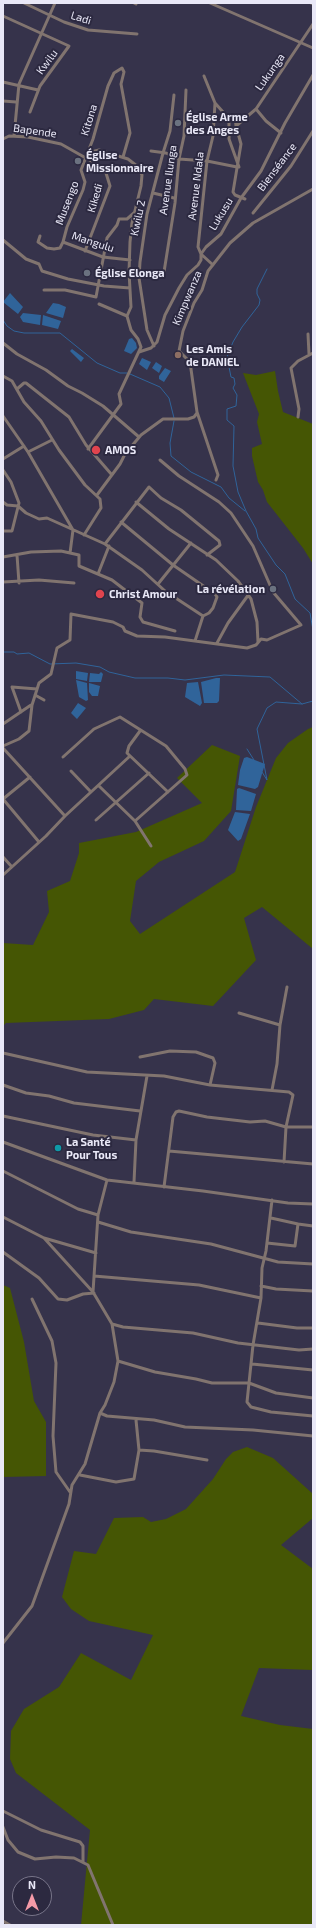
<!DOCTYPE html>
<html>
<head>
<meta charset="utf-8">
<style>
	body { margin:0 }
	#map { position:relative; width:316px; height:1928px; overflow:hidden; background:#36334b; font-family:"Exo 2",sans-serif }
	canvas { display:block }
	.frame { position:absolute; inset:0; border:4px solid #e9e8f7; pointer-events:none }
	.north { position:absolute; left:12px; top:1876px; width:40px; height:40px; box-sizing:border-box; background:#2c2940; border:1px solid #787589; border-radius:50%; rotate:0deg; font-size:11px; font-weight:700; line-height:16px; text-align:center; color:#e9e8f7 }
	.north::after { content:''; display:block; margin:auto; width:14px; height:18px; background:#f49aa7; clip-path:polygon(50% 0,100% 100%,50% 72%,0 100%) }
</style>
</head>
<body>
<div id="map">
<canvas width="316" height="1928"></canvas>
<div class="frame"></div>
<div class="north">N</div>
</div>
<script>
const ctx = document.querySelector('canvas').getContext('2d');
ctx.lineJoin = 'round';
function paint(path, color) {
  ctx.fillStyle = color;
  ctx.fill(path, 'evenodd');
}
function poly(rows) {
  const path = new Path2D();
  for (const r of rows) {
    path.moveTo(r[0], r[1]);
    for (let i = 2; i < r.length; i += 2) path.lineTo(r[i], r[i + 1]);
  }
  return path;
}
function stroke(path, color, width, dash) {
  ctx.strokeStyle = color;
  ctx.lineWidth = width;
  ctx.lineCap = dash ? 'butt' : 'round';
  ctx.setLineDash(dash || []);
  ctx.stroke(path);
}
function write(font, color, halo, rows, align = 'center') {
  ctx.font = font + ' "Exo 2",sans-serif';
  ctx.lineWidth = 4;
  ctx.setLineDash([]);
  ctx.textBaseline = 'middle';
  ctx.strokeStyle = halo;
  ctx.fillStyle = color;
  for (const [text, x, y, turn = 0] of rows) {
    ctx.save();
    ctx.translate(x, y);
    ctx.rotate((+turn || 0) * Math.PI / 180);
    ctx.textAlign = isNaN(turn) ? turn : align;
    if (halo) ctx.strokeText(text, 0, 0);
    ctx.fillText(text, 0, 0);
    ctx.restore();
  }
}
const green = poly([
	[275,371,278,391,283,412,313,424,313,564,303,548,267,502,263,490,258,482,252,456,252,448,262,444,257,422,259,414,243,373,256,375],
	[313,727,313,949,262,907,244,918,256,960,213,1006,154,999,144,1010,109,1019,6,1023,3,1026,3,943,33,945,49,912,47,891,70,881,79,853,79,843,136,832,202,803,177,778,212,745,240,756,231,811,204,841,159,862,136,881,130,921,140,934,235,872,256,807,276,758,288,743,308,729],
	[3,1285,10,1288,24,1342,34,1401,46,1422,46,1476,3,1477],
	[247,1447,273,1458,313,1494,313,1518,281,1545,313,1569,313,1670,259,1668,241,1716,280,1725,313,1729,313,1925,81,1925,90,1830,16,1773,10,1759,11,1731,24,1709,59,1687,81,1653,131,1680,153,1635,89,1621,71,1609,62,1597,74,1551,96,1554,114,1518,143,1517,151,1522,166,1519,186,1509,213,1479,226,1459,233,1452]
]);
const water = poly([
	[10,293,23,307,18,314,3,302],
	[53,303,59,304,66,307,63,318,46,313],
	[23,313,41,315,40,325,23,322,20,317],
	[43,315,61,321,58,329,42,325],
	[132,338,136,343,137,348,131,354,124,351,129,339],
	[72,349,84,358,81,362,70,351],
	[142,358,151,362,147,370,139,364],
	[156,362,162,366,159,373,152,368],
	[165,368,171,371,164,382,159,379,159,376],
	[76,671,88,673,87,681,76,679],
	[101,672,103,674,101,682,89,682,90,673,99,674],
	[216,678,220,678,219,701,217,703,204,703,201,682],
	[76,680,87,683,88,700,86,701,79,697],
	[198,682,202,703,200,706,185,697,187,683],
	[89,683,100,686,98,696,92,696,89,692],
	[78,703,86,708,77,719,71,713],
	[247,757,265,764,258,787,255,789,238,785,240,770,244,758],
	[239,788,256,794,251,811,236,810,237,789],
	[235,812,250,814,241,839,238,841,228,830]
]);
const stream = poly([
	[267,269,257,289,257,294,260,300,259,305,242,327,233,342,227,357,231,377,234,378,235,384,233,388,237,395,236,406,227,409,227,420,234,426,233,466,238,492,246,511,256,529,258,538,276,565,285,574,295,599,310,613,313,630],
	[3,320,7,326,14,331,24,333,60,333,97,363,120,373,127,373],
	[130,374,160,387,169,398,174,418],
	[174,421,170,443,171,456,191,472,221,487,229,498,245,511],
	[3,652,14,652,17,654,29,653,50,664,76,663,100,667,109,672,135,678,168,678,185,680,224,675,270,677,302,704],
	[247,749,254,760],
	[262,772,267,780,257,729,267,708,276,702,302,704,313,701]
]);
const street = poly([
	[24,3,64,22,88,30,137,34],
	[134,3,136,4],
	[210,3,313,48],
	[311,3,313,4],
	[3,16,69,46,40,86,30,112],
	[204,76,215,103,223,112,229,123,229,139,239,167],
	[3,82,38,90],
	[3,101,16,102],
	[256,109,266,121,281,133],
	[235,115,236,126,241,144,233,192,235,195,245,199],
	[236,126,256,109,313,24],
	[14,136,19,84,55,3],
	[3,139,9,136,28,137,61,144,93,162,97,168,106,173,110,186,85,251],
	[151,151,166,153,179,159,207,161,237,167],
	[87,153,99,150,128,159,137,166,142,175,141,186,132,223,130,242,129,272,131,307,127,316],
	[153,193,174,198],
	[253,213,291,166,313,131],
	[40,236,38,242,47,248,54,249,60,248,63,242,103,257,130,260],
	[3,240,26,259,39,264,42,271,68,279,104,286,130,288],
	[63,242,67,227,83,190,85,182,81,170,93,139,108,86,114,73,122,68,124,72,121,84,130,133,123,157],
	[213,265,201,254,198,247,207,161,213,136,215,103],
	[164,272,175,203,179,159,184,136,186,90],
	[44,290,65,290,96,297,107,238,117,225,119,219,127,219,135,212],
	[308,334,309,354],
	[3,343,17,354,46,370,68,386,82,393,103,406,139,437],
	[154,346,147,330,139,278,140,262,147,214,163,153,170,131,174,95],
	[139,352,151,348,157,342,165,315,179,288,187,275,198,265,201,260,201,254,206,247,221,234,241,198,261,171,285,123,313,75],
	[3,376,12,381,24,402,41,421,59,450,85,485,100,499,101,508,84,535],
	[17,389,24,383,26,383,69,417,86,445,112,475],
	[3,416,28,452,73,530,70,553],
	[298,417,299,409,291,368,298,361,313,353],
	[88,449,121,404,119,394,141,347,138,339,131,330,127,316,99,304],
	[28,452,52,440],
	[3,459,24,446],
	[3,470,11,482,19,503,12,531,3,531],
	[216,480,218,475,197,412,190,362,179,351,183,331,194,303,202,290,208,271,230,243,253,223,313,189],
	[97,495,120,464,125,454,141,435,163,419,188,419,194,417,197,413],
	[3,502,7,505,18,506,26,513,39,519,47,518,105,544,142,570,165,591,203,616],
	[136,502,169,529,216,560,238,581,251,599,257,622,258,642],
	[121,522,173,565,215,594,217,597,213,608,209,613,203,616,195,641],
	[105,544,149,487,161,498,181,510,219,541,220,545,207,555],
	[17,555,19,583],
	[3,557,31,552,61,551,79,555,79,566,112,580,142,603,140,617,143,622,175,631],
	[98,574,109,546],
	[3,582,39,580,74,583],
	[158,584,191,543],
	[217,643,228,623,249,594],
	[35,695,44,700],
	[21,712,12,687,37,689],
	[3,724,31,705],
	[140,731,129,746,127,753,168,792],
	[3,746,19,739,29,731,32,705,39,683,51,674,57,648,70,640,71,614,113,622,123,627,125,631,137,636,165,637,247,648,256,645,261,639,267,640,301,625,273,592,253,546,231,513,219,502,179,476,160,460],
	[3,748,65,816],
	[63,757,94,729,120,717,166,746,185,769,187,775,135,821],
	[71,771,91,792],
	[99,786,135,821,151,846],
	[3,799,39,842],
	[3,799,30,777],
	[96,820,149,773],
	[3,857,12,867],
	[3,875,46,836,65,816,130,756],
	[239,1013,280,1025],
	[3,1053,87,1072,164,1076,210,1085,289,1092,293,1095,286,1127,284,1162],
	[140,1057,170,1051,196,1052,213,1058,215,1063,210,1085],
	[3,1085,26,1093,49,1096,74,1103,140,1111],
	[272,1090,277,1064,280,1025,287,987],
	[3,1116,93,1135,136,1140],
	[3,1142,107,1180,203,1191,288,1203,313,1204],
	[169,1151,313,1164],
	[3,1171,78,1209,98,1215],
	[134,1182,136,1140,147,1076],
	[164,1187,173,1117,176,1112,179,1111,207,1117,250,1122,265,1121,286,1127,313,1127],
	[272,1200,266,1251,262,1268,261,1298,253,1345,247,1402,251,1407,271,1412,313,1416],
	[3,1217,44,1238,93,1292,112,1324,118,1361,114,1382,105,1405,100,1413,85,1464,72,1485,69,1504,32,1606,3,1643],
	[98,1222,131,1232,211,1244,278,1262,313,1264],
	[298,1224,313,1226],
	[44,1238,96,1253],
	[267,1243,295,1246,298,1224,271,1218],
	[3,1252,39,1278,58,1299,67,1300,83,1294,94,1293],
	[94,1276,199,1285,261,1298],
	[261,1286,276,1289,313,1291],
	[93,1292,98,1215,107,1180],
	[32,1299,52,1341,56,1363,53,1436,56,1472,70,1492],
	[258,1323,297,1328,313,1328],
	[112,1324,123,1327,193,1333,238,1343,299,1350,313,1349],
	[118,1361,155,1372,196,1379,212,1383,249,1383,276,1393,313,1398],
	[252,1364,313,1370],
	[100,1413,107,1416,154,1420,185,1427,253,1430,313,1436],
	[136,1420,139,1450,154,1451,207,1460],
	[80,1475,116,1482,134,1479,139,1450],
	[3,1811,41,1830,80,1842,83,1846,83,1862],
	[3,1827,8,1840,18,1852,35,1859,56,1857,74,1858,88,1865,113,1925],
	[3,1921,10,1925]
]);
const markers = [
	[178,123,4,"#6b7280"],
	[78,161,4,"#6b7280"],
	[87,273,4,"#6b7280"],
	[178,355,4,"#8d6e63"],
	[96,450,5,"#e0444e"],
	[273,589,4,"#6b7280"],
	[100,594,5,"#e0444e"],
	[58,1148,4,"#0f9aa8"]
];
const streetNames = [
	["Ladi",81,18,17],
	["Kwilu",47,62,-54],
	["Lukunga",270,72,-55],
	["Kitona",89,120,-73],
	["Bapende",35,131,8],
	["Bienséance",277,167,-53],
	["Avenue Ilunga",168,180,-82],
	["Avenue Ndala",196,186,-83],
	["Kikedi",95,198,-74],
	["Musengo",67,203,-69],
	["Lukusu",221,214,-59],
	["Kwilu 2",138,218,-78],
	["Mangulu",93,242,18],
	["Kimpwanza",187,298,-67]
];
const poiNames = [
	["Église Arme",186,117],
	["des Anges",186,130],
	["Église",86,155],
	["Missionnaire",86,168],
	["Église Elonga",95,273],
	["Les Amis",186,349],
	["de DANIEL",186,362],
	["AMOS",105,450],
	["La révélation",265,589,"right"],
	["Christ Amour",109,594],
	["La Santé",66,1142],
	["Pour Tous",66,1155]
];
paint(green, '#455604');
paint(water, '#30649a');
stroke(stream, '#30649a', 1);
stroke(street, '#81746f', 3);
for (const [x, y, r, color] of markers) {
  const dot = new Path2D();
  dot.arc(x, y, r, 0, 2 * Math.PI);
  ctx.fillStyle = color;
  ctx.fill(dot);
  stroke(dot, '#2c2940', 1.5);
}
write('11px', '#e9e8f7', '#2c2940', streetNames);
write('bold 11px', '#e9e8f7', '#2c2940', poiNames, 'left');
</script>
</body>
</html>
